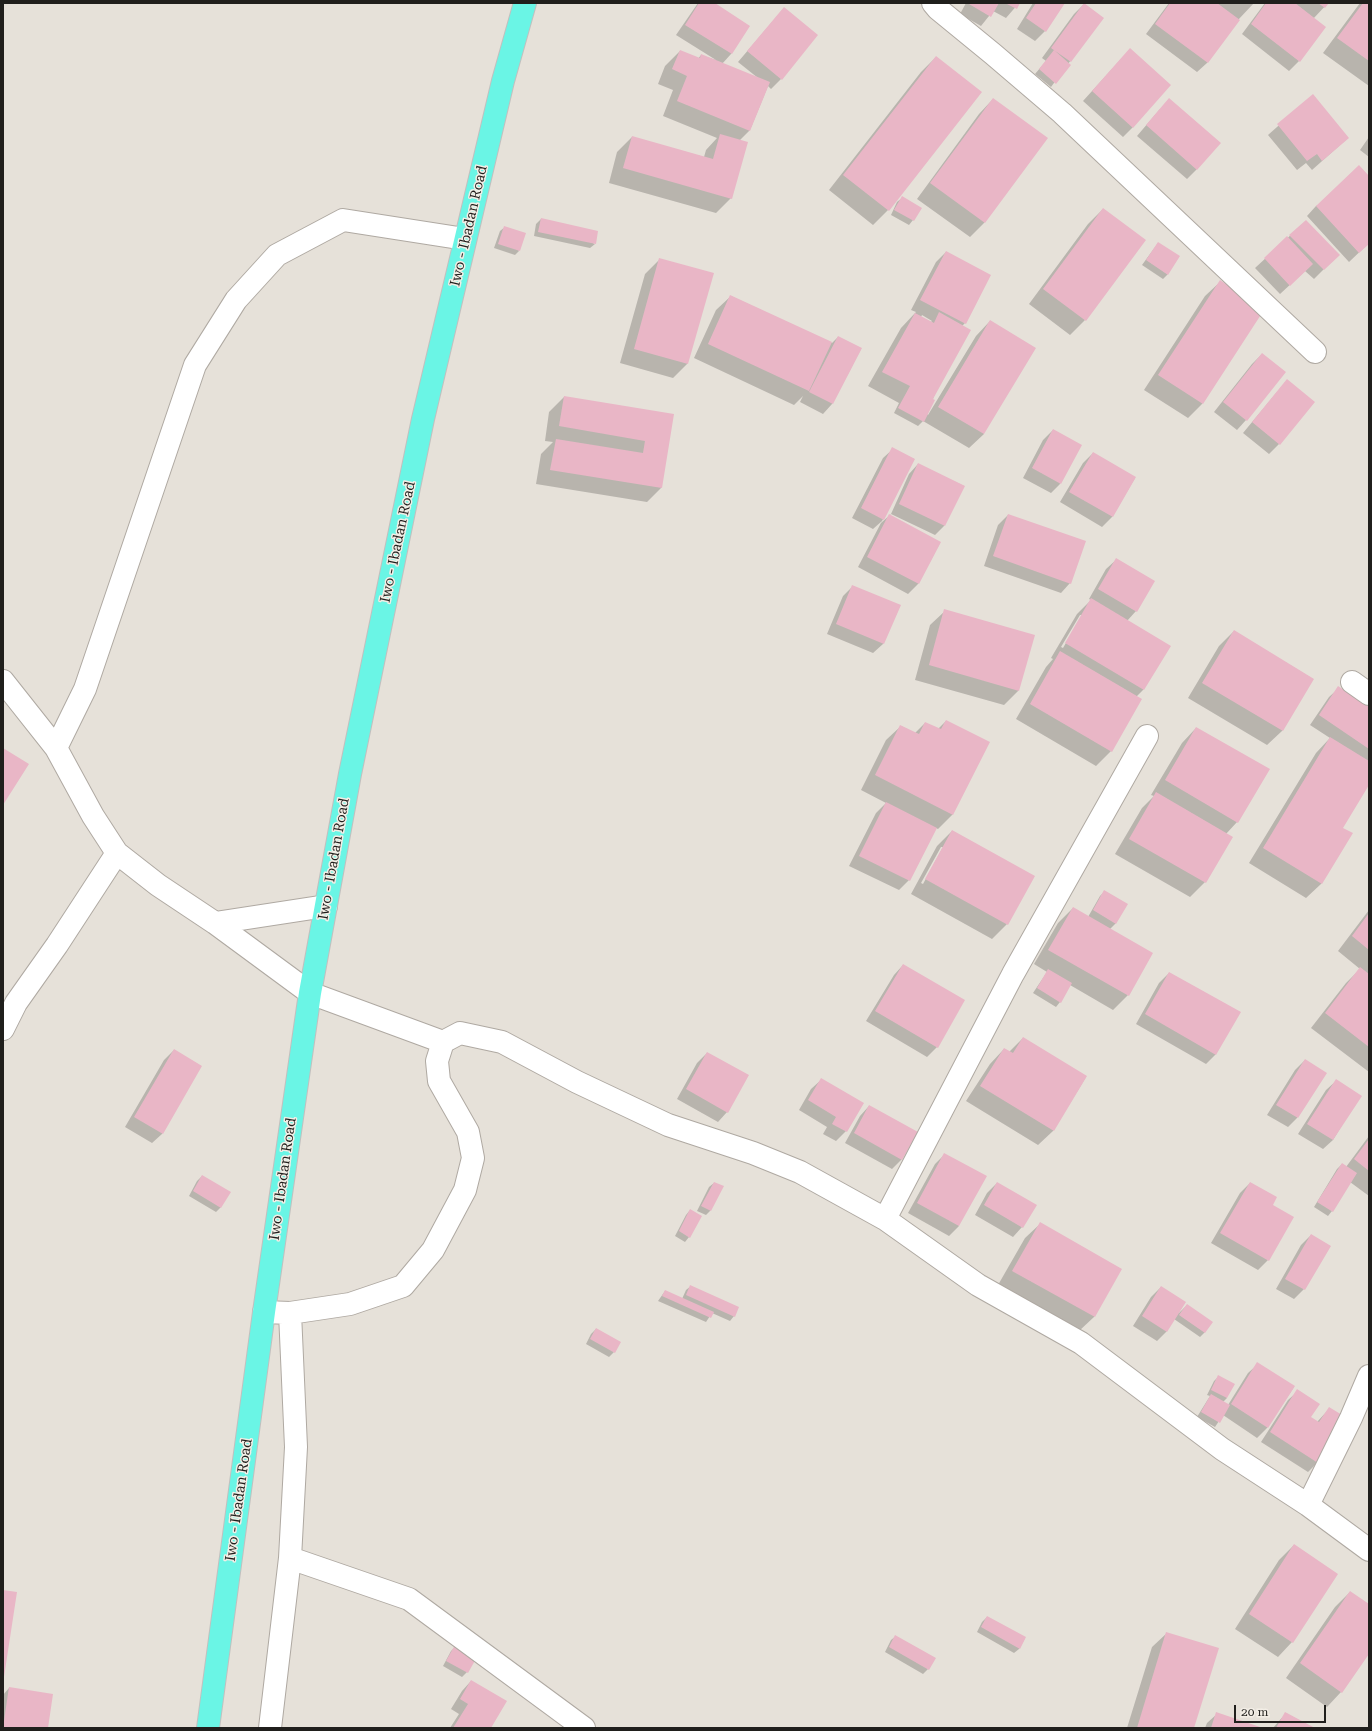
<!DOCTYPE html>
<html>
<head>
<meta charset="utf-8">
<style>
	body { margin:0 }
	#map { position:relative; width:1372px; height:1731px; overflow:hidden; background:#e6e1d9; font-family:"Roboto Serif",serif }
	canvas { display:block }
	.frame { position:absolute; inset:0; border:4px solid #201f1c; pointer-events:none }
	.scale { position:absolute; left:1234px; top:1705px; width:92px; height:18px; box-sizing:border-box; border:2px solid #201f1c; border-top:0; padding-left:5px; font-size:12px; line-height:14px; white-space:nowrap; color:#201f1c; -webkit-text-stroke:3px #f3eee6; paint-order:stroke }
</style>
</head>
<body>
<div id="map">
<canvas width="1372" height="1731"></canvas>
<div class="frame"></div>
<div class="scale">20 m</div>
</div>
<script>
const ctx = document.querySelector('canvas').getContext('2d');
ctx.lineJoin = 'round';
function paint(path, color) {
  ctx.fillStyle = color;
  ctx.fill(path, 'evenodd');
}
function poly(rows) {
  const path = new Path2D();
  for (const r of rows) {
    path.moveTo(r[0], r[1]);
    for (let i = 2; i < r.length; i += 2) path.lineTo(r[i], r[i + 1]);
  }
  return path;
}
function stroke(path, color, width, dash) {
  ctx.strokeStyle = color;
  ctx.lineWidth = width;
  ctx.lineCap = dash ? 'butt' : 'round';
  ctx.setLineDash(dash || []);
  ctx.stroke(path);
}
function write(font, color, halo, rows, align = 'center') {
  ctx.font = font + ' "Roboto Serif",serif';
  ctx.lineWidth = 3;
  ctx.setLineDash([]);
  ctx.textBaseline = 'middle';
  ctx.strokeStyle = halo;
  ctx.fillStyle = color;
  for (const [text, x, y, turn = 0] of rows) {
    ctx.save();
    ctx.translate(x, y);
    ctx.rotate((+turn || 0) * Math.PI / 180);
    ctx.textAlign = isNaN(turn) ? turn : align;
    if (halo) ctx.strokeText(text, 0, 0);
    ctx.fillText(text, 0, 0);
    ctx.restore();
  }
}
const shadow = poly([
	[698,3,713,3,749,26,731,54,722,64,758,78,738,62,784,8,781,79,771,89,768,86,750,130,740,140,731,198,716,213,609,183,617,152,632,137,704,157,706,150,717,138,663,116,673,90,658,84,665,66,680,51,698,59,701,55,716,60,676,35],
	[966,3,1019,3,1006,18,993,11,981,26,960,14],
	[1033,3,1063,3,1045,31,1035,41,1017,29],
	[1169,3,1254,3,1238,20,1207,63,1197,72,1146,34],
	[1265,3,1328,3,1313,19,1299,61,1289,71,1242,34],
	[1360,3,1369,3,1369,86,1323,53],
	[1084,4,1102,18,1051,87,1035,74,1046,61,1042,58,1074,14],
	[936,57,980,92,888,210,873,225,829,190,921,72],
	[1121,59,1133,127,1123,137,1083,101],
	[1313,95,1348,138,1312,170,1306,163,1297,170,1268,135],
	[993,99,1046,138,984,223,970,237,917,199,979,114],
	[1160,109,1197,169,1187,179,1137,136],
	[1369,137,1369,157,1360,150],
	[1369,178,1369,243,1349,262,1307,216,1316,206],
	[902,198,913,220,909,225,891,215,897,202],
	[1103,209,1085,320,1070,335,1029,304,1088,224],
	[541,219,595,244,590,248,534,236,536,224],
	[1306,221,1338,255,1314,279,1305,271,1280,294,1255,268],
	[505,227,519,251,515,255,494,248,500,231],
	[1158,243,1168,274,1163,279,1142,265],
	[946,252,965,323,962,326,927,414,928,415,976,336,990,321,984,434,969,448,923,421,918,426,894,413,899,403,868,386,901,328,916,312,911,310,936,262],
	[922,315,932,321,931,322,921,317],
	[660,259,688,363,673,378,620,363,645,274],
	[1220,282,1263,310,1202,404,1188,418,1144,390,1205,296],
	[731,296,832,343,838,337,861,349,832,404,823,414,800,402,803,396,794,405,694,358,716,310],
	[1262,354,1246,420,1237,430,1214,412,1252,364],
	[1287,380,1279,444,1269,454,1243,433],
	[564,397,673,415,661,488,647,502,536,484,541,454,553,442,545,441,549,412],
	[1053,430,1060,484,1051,493,1023,478,1043,440],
	[893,449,914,459,881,523,891,514,909,474,918,464,964,486,944,526,935,535,891,514,890,516,940,543,918,584,908,594,858,567,882,521,873,529,852,518,883,458],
	[1093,453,1135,478,1112,517,1102,527,1060,502,1083,463],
	[1008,515,1070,583,1061,593,984,566,998,525],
	[1116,560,1136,611,1127,621,1169,646,1143,690,1136,697,1111,751,1096,766,1016,719,1046,667,1053,659,1051,658,1077,614,1091,600,1089,599,1106,569],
	[1080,615,1082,615,1063,648,1061,647],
	[853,586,900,606,883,644,873,653,827,634,843,596],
	[945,611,1019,690,1004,705,915,680,930,625],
	[1234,631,1313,679,1282,731,1267,745,1188,698,1219,646],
	[1339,688,1369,709,1369,783,1342,828,1351,834,1321,884,1306,898,1249,863,1316,753,1330,738,1310,725,1329,697],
	[946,721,953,814,938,829,936,828,909,880,899,890,849,866,876,813,886,803,861,790,886,740,901,726,915,733,925,723,938,729],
	[1196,728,1237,822,1226,834,1205,882,1190,897,1115,854,1142,808,1154,796,1151,795,1182,743],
	[952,831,1033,876,1007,924,992,939,911,894,937,846],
	[941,847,943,847,923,884,921,883],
	[1104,892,1116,923,1110,929,1128,995,1113,1010,1070,985,1060,1002,1056,1007,1033,993,1047,972,1034,964,1058,923,1073,908,1088,917,1100,896],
	[1369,910,1369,1072,1311,1028,1346,983,1360,969,1338,951],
	[903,965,937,1047,927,1057,866,1021,894,975],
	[1169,973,1216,1054,1206,1064,1136,1024,1159,983],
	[1023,1038,1086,1077,1053,1131,1038,1145,966,1101,990,1064,1004,1049,1009,1052],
	[174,1050,201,1066,162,1134,152,1143,125,1127,164,1060],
	[707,1053,727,1112,718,1122,677,1099,697,1063],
	[1305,1060,1297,1118,1288,1127,1267,1115,1295,1070],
	[821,1080,846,1131,836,1141,823,1134,827,1127,799,1110,811,1089],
	[1336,1081,1360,1096,1333,1140,1323,1149,1298,1134,1326,1090],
	[869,1106,902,1159,892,1169,845,1143,860,1116],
	[1369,1136,1369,1196,1350,1182,1332,1211,1328,1216,1314,1207,1337,1169,1342,1164,1346,1167],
	[945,1154,959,1226,949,1236,908,1213,935,1164],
	[202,1176,221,1207,216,1212,189,1196,197,1181],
	[714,1183,722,1187,710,1211,706,1215,697,1211,709,1187],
	[997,1183,1022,1227,1013,1237,975,1215,987,1193],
	[1250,1183,1268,1260,1258,1270,1211,1243,1240,1193],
	[690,1210,689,1237,685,1242,675,1236,686,1215],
	[1040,1224,1121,1269,1094,1317,1079,1331,998,1285,1025,1238],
	[1311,1235,1330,1246,1304,1289,1294,1299,1276,1289,1301,1245],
	[691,1286,734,1316,730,1321,712,1313,706,1322,658,1301,665,1291,682,1299,686,1290],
	[1161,1287,1179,1313,1187,1305,1205,1332,1200,1337,1174,1319,1167,1331,1157,1341,1133,1326,1151,1297],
	[596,1329,614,1352,609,1357,586,1344,591,1334],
	[1258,1364,1294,1387,1267,1428,1257,1438,1223,1415,1215,1427,1197,1417,1210,1396,1207,1395,1214,1381,1219,1376,1227,1398,1223,1402,1228,1405,1248,1373],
	[1298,1391,1310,1417,1317,1422,1329,1409,1317,1463,1308,1472,1261,1442,1288,1400],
	[1294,1545,1292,1642,1278,1657,1235,1629,1279,1560],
	[1350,1592,1369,1605,1369,1652,1341,1692,1327,1707,1286,1678,1335,1607],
	[987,1617,1025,1638,1019,1649,1014,1653,977,1632,982,1622],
	[1167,1633,1193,1728,1127,1728,1152,1647],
	[896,1636,928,1669,923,1674,885,1652,891,1640],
	[456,1646,475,1657,467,1672,462,1677,443,1666,451,1651],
	[471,1681,489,1728,450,1728,459,1714,451,1709,462,1691],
	[9,1688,47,1728,3,1728,3,1695],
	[1286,1713,1313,1728,1273,1728],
	[1217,1714,1260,1728,1205,1728,1207,1723]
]);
const building = poly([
	[699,3,715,3,750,26,732,54,685,25],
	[969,3,999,3,991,17,969,4],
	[1005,3,1020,3,1017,9],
	[1036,3,1065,3,1046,32,1026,18],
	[1084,3,1104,18,1071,62,1051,48],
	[1170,3,1217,3,1240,20,1208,63,1155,24],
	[1266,3,1295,3,1326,27,1300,62,1251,24],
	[1318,3,1329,3,1325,8],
	[1363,3,1369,3,1369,61,1337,38],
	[784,7,818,35,782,80,747,51],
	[1130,48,1171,85,1133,128,1092,91],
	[680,50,700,58,701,54,770,82,750,131,677,101,687,76,672,69],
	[1054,50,1071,65,1056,84,1039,69],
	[936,56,982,92,889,211,843,175],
	[1313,94,1349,138,1322,161,1317,154,1307,161,1277,124],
	[993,98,1048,138,985,223,930,183],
	[1169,98,1221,143,1197,170,1146,125],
	[720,134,748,142,732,199,623,168,632,136,713,159],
	[1359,165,1369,176,1369,244,1359,253,1316,206],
	[902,196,922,208,914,221,894,210],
	[1103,208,1146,240,1086,321,1043,289],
	[541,218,598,231,596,244,538,232],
	[1306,220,1340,255,1324,270,1289,235],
	[504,226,526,233,520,251,498,244],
	[1287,236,1313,264,1290,286,1264,258],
	[1158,242,1180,256,1168,275,1146,260],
	[946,251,991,275,966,324,920,300],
	[659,258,714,273,688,364,634,349],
	[1220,280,1264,310,1203,404,1158,375],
	[730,295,832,342,809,391,708,344],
	[939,312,971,330,933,399,935,400,924,422,898,408,910,386,882,372,915,313,934,323],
	[990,320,1036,348,984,434,938,407],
	[838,336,862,348,833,404,809,392],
	[1262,353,1286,372,1247,421,1223,402],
	[1287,379,1315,402,1280,445,1252,422],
	[564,396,674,414,662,488,550,470,556,439,643,453,645,441,559,426],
	[1053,429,1082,445,1061,484,1032,468],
	[892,447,915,459,884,520,861,508],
	[1093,452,1136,477,1113,517,1069,492],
	[918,463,965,486,945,526,899,504],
	[889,514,941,542,919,584,867,557],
	[1008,514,1086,541,1071,584,993,556],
	[1116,558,1155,581,1137,612,1098,589],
	[852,585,901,605,884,644,836,624],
	[1091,598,1171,646,1144,690,1065,643],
	[944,609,1035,635,1019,691,929,665],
	[1234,630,1314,679,1283,731,1202,683],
	[1060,651,1142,699,1112,752,1030,704],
	[1338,686,1369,707,1369,749,1319,715],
	[946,720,990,742,953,815,875,775,900,725,919,734,925,722,941,729],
	[1196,727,1270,769,1238,823,1165,780],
	[1330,737,1369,761,1369,785,1343,828,1353,833,1322,884,1263,848],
	[3,748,29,764,3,805],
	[1156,792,1233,837,1206,883,1129,839],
	[886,802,937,828,910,881,859,856],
	[952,830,1035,876,1008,925,925,879],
	[1104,890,1128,904,1116,924,1093,910],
	[1073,907,1153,953,1129,996,1048,950],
	[1369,913,1369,950,1352,936],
	[903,964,965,1000,938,1048,875,1011],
	[1360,967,1369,974,1369,1047,1325,1013],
	[1048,969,1072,983,1061,1003,1037,988],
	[1169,972,1241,1012,1216,1055,1145,1014],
	[1023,1037,1087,1076,1054,1131,980,1086,1004,1048,1013,1053],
	[174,1049,202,1066,163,1134,134,1117],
	[707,1052,749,1075,728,1113,686,1089],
	[1305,1059,1327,1073,1298,1118,1276,1105],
	[821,1078,864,1103,847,1132,832,1124,836,1117,808,1100],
	[1336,1079,1362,1096,1333,1140,1307,1124],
	[869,1105,918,1132,902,1160,854,1133],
	[1369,1139,1369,1171,1354,1159],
	[944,1153,987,1176,959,1226,917,1203],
	[1342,1163,1357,1173,1333,1212,1317,1202],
	[202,1175,231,1192,221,1208,193,1191],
	[714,1182,724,1186,711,1211,701,1206],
	[997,1182,1037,1205,1023,1228,984,1205],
	[1250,1182,1277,1197,1273,1205,1294,1217,1269,1261,1220,1233],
	[690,1209,702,1216,690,1238,679,1231],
	[1040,1222,1122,1269,1095,1317,1012,1271],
	[1311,1234,1331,1246,1305,1290,1285,1279],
	[690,1285,739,1307,735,1317,686,1295],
	[1161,1286,1186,1302,1167,1332,1142,1316],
	[665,1290,714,1312,711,1318,662,1296],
	[1187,1304,1213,1322,1205,1333,1179,1315],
	[596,1328,621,1342,615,1353,590,1339],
	[1257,1362,1295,1386,1268,1428,1231,1404],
	[1218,1375,1235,1384,1227,1398,1211,1390],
	[1297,1389,1320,1404,1311,1417,1319,1422,1329,1407,1347,1418,1318,1463,1270,1432],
	[1211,1394,1230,1405,1220,1423,1201,1412],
	[1294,1544,1338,1574,1293,1643,1249,1614],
	[3,1590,17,1592,4,1677,3,1677],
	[1350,1591,1369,1604,1369,1654,1342,1693,1300,1663],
	[987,1616,1026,1637,1020,1649,981,1627],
	[1166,1632,1219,1648,1194,1728,1137,1728],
	[895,1635,936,1658,929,1670,889,1647],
	[455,1645,477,1657,468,1673,446,1661],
	[471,1680,507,1701,491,1728,453,1728,468,1704,460,1699],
	[9,1687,53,1694,48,1728,3,1728],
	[1216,1712,1263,1728,1211,1728],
	[1285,1712,1315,1728,1276,1728]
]);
const street = poly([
	[933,3,938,9,993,54,1062,113,1315,352],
	[3,681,56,748,93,816,117,853,158,885,215,923,310,993,443,1042],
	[1352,682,1369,694],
	[56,748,85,689,195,365,236,300,277,255,343,220,465,239],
	[215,923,326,906],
	[3,1029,16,1003,57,945,117,853],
	[885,1219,1013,974,1147,736],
	[264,1312,290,1313,350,1304,403,1286,433,1250,465,1190,473,1158,468,1132,439,1081,437,1061,443,1042,460,1033,502,1042,577,1082,668,1125,753,1153,800,1172,885,1219,978,1285,1081,1343,1222,1449,1308,1505,1369,1550],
	[1308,1505,1351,1418,1369,1376],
	[290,1558,409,1599,584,1728],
	[270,1728,290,1558,296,1447,290,1313]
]);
const primary = poly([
	[208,1728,264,1312,310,993,350,774,423,419,503,81,525,3]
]);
const streetNames = [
	["Iwo - Ibadan Road",469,226,-77],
	["Iwo - Ibadan Road",398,542,-78],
	["Iwo - Ibadan Road",334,859,-80],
	["Iwo - Ibadan Road",283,1179,-82],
	["Iwo - Ibadan Road",239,1500,-82]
];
paint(shadow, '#0003');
paint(building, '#e9b6c6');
stroke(street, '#afa9a2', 24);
stroke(primary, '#c1c0bf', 24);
stroke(street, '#fff', 22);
stroke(primary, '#6af5e5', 22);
write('14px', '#201f1c', '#f3eee6', streetNames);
</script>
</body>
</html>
